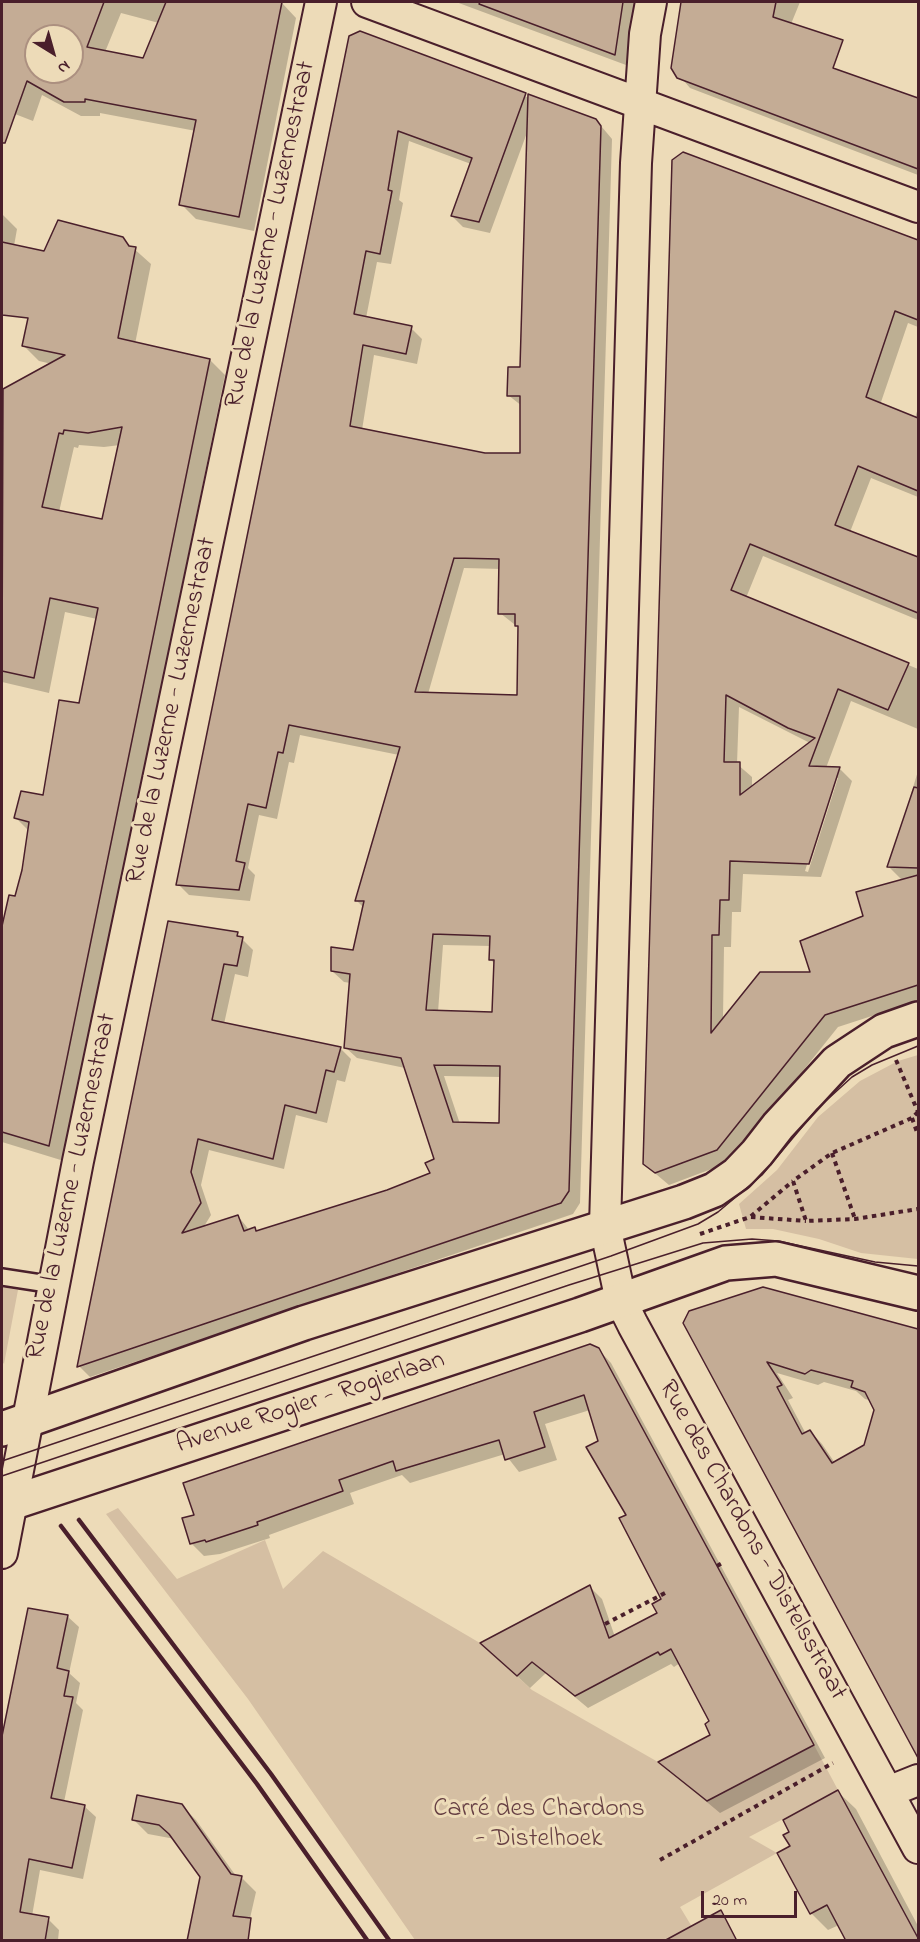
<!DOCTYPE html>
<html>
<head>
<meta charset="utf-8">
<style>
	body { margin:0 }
	#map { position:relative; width:920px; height:1942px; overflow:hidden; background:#eddbb8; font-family:"Indie Flower",sans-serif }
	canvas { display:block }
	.frame { position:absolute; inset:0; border:3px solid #4a1f2b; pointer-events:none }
	.north { position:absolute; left:24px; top:24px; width:60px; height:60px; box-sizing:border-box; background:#eddbb8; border:2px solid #ac9080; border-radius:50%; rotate:143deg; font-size:16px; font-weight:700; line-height:24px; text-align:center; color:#4a1f2b }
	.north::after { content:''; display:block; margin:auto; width:21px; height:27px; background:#4a1f2b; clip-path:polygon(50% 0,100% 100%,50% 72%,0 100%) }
	.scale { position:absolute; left:701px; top:1891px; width:96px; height:27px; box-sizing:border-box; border:3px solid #4a1f2b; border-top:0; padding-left:8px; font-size:18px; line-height:21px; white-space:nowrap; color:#4a1f2b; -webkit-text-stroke:4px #eddbb8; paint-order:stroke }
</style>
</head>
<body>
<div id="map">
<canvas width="920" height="1942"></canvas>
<div class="frame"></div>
<div class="north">N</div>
<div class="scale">20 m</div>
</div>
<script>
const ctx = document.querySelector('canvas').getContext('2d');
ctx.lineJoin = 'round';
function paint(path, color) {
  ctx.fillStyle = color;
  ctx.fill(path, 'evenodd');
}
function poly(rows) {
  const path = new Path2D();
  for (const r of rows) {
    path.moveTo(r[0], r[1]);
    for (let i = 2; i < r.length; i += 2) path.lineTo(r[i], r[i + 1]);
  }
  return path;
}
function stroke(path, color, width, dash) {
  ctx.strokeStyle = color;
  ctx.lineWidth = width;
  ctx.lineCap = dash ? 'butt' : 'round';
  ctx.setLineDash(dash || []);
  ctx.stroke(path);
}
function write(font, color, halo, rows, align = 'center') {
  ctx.font = font + ' "Indie Flower",sans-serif';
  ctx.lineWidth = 6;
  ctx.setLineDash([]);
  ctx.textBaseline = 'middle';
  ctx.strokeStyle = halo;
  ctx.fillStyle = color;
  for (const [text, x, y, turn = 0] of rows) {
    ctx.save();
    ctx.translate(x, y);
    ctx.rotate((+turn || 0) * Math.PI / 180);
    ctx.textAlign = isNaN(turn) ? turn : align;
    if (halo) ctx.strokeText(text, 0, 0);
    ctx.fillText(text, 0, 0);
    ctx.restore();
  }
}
const green = poly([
	[918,1055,918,1259,861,1253,819,1239,773,1229,746,1229,739,1204,777,1170,818,1117,860,1081,898,1061],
	[2,1287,18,1290,4,1364,2,1361],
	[118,1508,177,1579,265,1540,283,1589,323,1551,480,1643,532,1690,658,1762,707,1801,814,1745,838,1790,749,1837,777,1853,680,1907,700,1940,415,1940,248,1699,106,1514]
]);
const shadow = poly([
	[2,2,281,2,296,18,254,231,196,219,181,204,196,131,100,113,100,116,81,116,42,95,33,121,2,109],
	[121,13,159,23,144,60,105,52],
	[36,36,72,36,72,72,36,72],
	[456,2,636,2,626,65],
	[683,2,800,2,791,24,818,64,918,99,918,175,690,88,672,67],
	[360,32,529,98,596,120,612,139,580,1203,573,1214,90,1377,79,1366,170,923,237,934,253,950,248,977,235,974,224,1024,340,1048,351,1059,345,1082,337,1080,327,1123,296,1115,284,1169,209,1150,201,1185,211,1215,203,1228,238,1216,250,1231,255,1229,258,1232,388,1192,432,1174,436,1160,405,1068,357,1058,345,1047,351,983,344,982,332,971,354,952,364,908,356,900,399,755,300,735,294,763,289,762,277,819,259,815,248,868,255,875,250,901,189,895,178,884],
	[528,130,521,369,508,395,522,406,521,455,485,455,362,430,374,355,417,364,422,339,411,328,366,318,377,262,391,264,403,203,399,200,409,141,471,164,452,216,463,227,490,233],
	[464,568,501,569,500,613,519,628,518,696,428,694],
	[443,945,491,946,490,959,495,964,493,1014,438,1012],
	[444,1076,501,1077,500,1124,460,1124],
	[683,154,918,242,918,327,908,323,880,405,915,418,918,408,918,497,871,478,850,532,918,559,918,620,763,556,746,598,918,669,918,729,851,701,826,768,839,768,852,781,821,877,743,874,741,912,732,912,731,947,724,947,723,1019,813,974,865,917,903,881,889,867,918,771,918,1001,838,1027,730,1162,669,1185,644,1164],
	[739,707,810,743,752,787,752,777,737,764],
	[834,778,838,778,808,872,805,871],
	[2,214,17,229,14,246,45,253,122,238,151,264,135,344,210,360,225,375,64,1161,2,1142,2,932,10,897,16,898,24,870,29,831,16,818,44,797,80,705,97,619,65,612,49,693,2,682,2,406,4,390,52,364,39,361,24,346,33,302,2,295],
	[79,445,104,447,120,445,103,521,59,512,74,447,78,448],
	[763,1288,918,1331,918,1561,903,1569,918,1599,918,1746,909,1736,685,1323],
	[777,1373,818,1385,824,1382,856,1391,865,1399,872,1401,876,1409,865,1446,835,1463,822,1444,810,1431,806,1434,788,1400,793,1398],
	[598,1349,611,1363,825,1758,720,1813,660,1763,712,1735,711,1722,680,1663,674,1667,671,1664,588,1708,546,1673,530,1688,482,1644,590,1587,602,1599,615,1637,659,1614,663,1600,628,1515,590,1410,545,1424,557,1460,519,1472,505,1454,410,1483,402,1475,350,1493,354,1504,269,1535,270,1538,220,1554,204,1556,191,1543,195,1516],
	[29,1610,67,1616,79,1627,69,1673,80,1683,76,1703,83,1710,64,1802,84,1806,96,1817,83,1879,40,1870,32,1916,48,1919,59,1930,58,1940,2,1940,2,1815,5,1798,2,1794,2,1743],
	[838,1792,856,1809,918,1926,918,1940,848,1940,839,1925,828,1930,811,1913,792,1847],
	[181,1805,196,1820,236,1876,241,1877,256,1892,245,1940,175,1839,148,1834,133,1819]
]);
const building = poly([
	[2,2,104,2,87,47,143,58,166,2,282,2,239,217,179,205,196,120,85,99,85,102,64,102,27,81,5,143,2,143,2,2],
	[36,36,72,36,72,72,36,72,36,36],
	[480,2,623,2,615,55,479,4,480,2],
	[681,2,776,2,773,17,843,40,833,68,918,98,918,169,677,78,671,68,681,2],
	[360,31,526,93,479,222,451,216,472,158,398,131,388,190,392,191,380,254,366,251,354,314,412,326,406,354,363,345,350,426,485,453,520,453,520,396,507,396,508,367,520,367,528,94,596,119,601,126,569,1191,561,1203,77,1367,168,921,238,932,237,936,243,937,237,966,224,964,212,1020,341,1047,334,1072,326,1070,316,1113,285,1105,273,1159,198,1139,191,1172,201,1203,182,1233,238,1215,244,1231,255,1227,256,1231,387,1190,430,1173,425,1163,434,1159,401,1058,344,1048,350,974,331,971,331,947,353,950,364,901,355,901,400,747,289,725,283,753,278,752,266,808,248,804,236,861,245,863,239,890,176,885,349,36,360,31],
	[454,558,499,559,498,614,515,614,515,626,518,626,517,695,415,692,454,558],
	[433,934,490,936,489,960,494,960,492,1012,426,1010,433,934],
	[434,1065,500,1066,499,1123,453,1122,434,1065],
	[683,152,918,240,918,320,895,311,866,397,918,418,918,491,858,466,835,525,918,557,918,613,750,544,731,590,909,663,888,710,838,689,809,766,840,767,809,864,730,861,729,900,720,900,719,935,712,935,711,1033,760,972,810,972,800,941,863,916,856,892,918,875,918,985,825,1015,717,1150,655,1173,643,1164,672,160,683,152],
	[726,695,788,728,815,738,740,795,740,762,724,762,726,695],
	[58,220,123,237,129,246,136,247,118,338,210,359,49,1146,2,1132,2,926,9,895,15,896,22,870,29,822,14,818,21,791,43,795,59,700,79,703,98,608,50,598,34,678,2,671,3,389,65,355,22,346,28,318,2,315,2,242,44,251,58,220],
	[122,427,102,519,42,507,59,433,63,434,64,430,88,433,122,427],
	[914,787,918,788,918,868,887,867,914,787],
	[763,1287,918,1329,918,1758,683,1323,689,1311,763,1287],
	[767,1362,805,1374,811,1370,853,1381,851,1387,865,1392,874,1410,864,1445,832,1463,810,1430,802,1434,777,1387,782,1385,767,1362],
	[590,1344,599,1348,814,1745,707,1801,658,1762,710,1735,705,1724,709,1721,671,1649,660,1655,658,1652,575,1696,532,1662,517,1676,480,1643,590,1585,609,1638,657,1613,652,1604,661,1599,619,1518,626,1515,586,1447,598,1441,584,1395,534,1412,545,1447,505,1460,499,1440,396,1471,393,1461,339,1480,343,1491,257,1522,258,1525,206,1542,205,1540,190,1544,182,1518,194,1515,183,1483,590,1344],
	[28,1608,68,1615,57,1668,69,1671,64,1696,73,1697,51,1798,85,1805,72,1868,29,1859,20,1912,49,1917,45,1941,2,1941,2,1736,28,1608],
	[838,1790,918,1938,918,1941,846,1941,827,1905,810,1914,777,1853,790,1846,783,1835,789,1832,783,1820,838,1790],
	[137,1795,182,1804,231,1874,242,1876,233,1916,251,1918,248,1941,187,1941,200,1877,169,1834,159,1825,132,1820,137,1795],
	[721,1910,737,1941,664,1941,721,1910]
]);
const path = poly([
	[896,1060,918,1112],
	[918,1112,912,1118,832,1153,793,1181,806,1221,855,1219,918,1209],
	[912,1118,918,1135],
	[832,1153,855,1219],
	[751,1217,806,1221],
	[700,1234,750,1217,793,1181],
	[717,1566,724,1562],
	[605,1624,667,1592],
	[660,1860,833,1763]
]);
const lane = poly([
	[2,1277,54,1285]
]);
const street = poly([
	[367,2,918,207],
	[651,2,645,34,636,163,605,1226,621,1301,633,1325,918,1848],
	[2,1553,78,1161,321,2],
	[888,1792,918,1780]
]);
const secondary = poly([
	[2,1429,304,1323,684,1202,714,1190,737,1174,757,1153,778,1126,837,1062,884,1031,918,1019],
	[2,1506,580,1315,726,1263,776,1259,918,1293]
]);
const tram = poly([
	[2,1461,611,1256,698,1224,718,1212,762,1175,817,1109,852,1077,872,1065,918,1046],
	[2,1476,569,1285,703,1243,752,1239,778,1241,875,1262,918,1266]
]);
const rail = poly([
	[79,1520,271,1774,389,1940],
	[61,1526,257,1784,367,1940]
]);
const streetNames = [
	["Rue de la Luzerne - Luzernestraat",272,235,-78],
	["Rue de la Luzerne - Luzernestraat",173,711,-78],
	["Rue de la Luzerne - Luzernestraat",73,1187,-78],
	["Avenue Rogier - Rogierlaan",311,1404,-18],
	["Rue des Chardons - Distelsstraat",751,1541,61]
];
const parkNames = [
	["Carré des Chardons",539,1811],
	["- Distelhoek",539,1841]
];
paint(green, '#d5bfa3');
paint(shadow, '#0003');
paint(building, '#c4ac95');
stroke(building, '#4a1f2b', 1.5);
stroke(lane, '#4a1f2b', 20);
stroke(street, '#4a1f2b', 34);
stroke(secondary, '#4a1f2b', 38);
stroke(path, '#4a1f2b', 4, [4.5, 4.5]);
stroke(lane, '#eddbb8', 15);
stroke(street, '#eddbb8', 30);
stroke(secondary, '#eddbb8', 33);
stroke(tram, '#4a1f2b', 1.5);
stroke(rail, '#4a1f2b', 4.5);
write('26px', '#4a1f2b', '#eddbb8', streetNames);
write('26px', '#663f43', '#eddbb8', parkNames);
</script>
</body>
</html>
